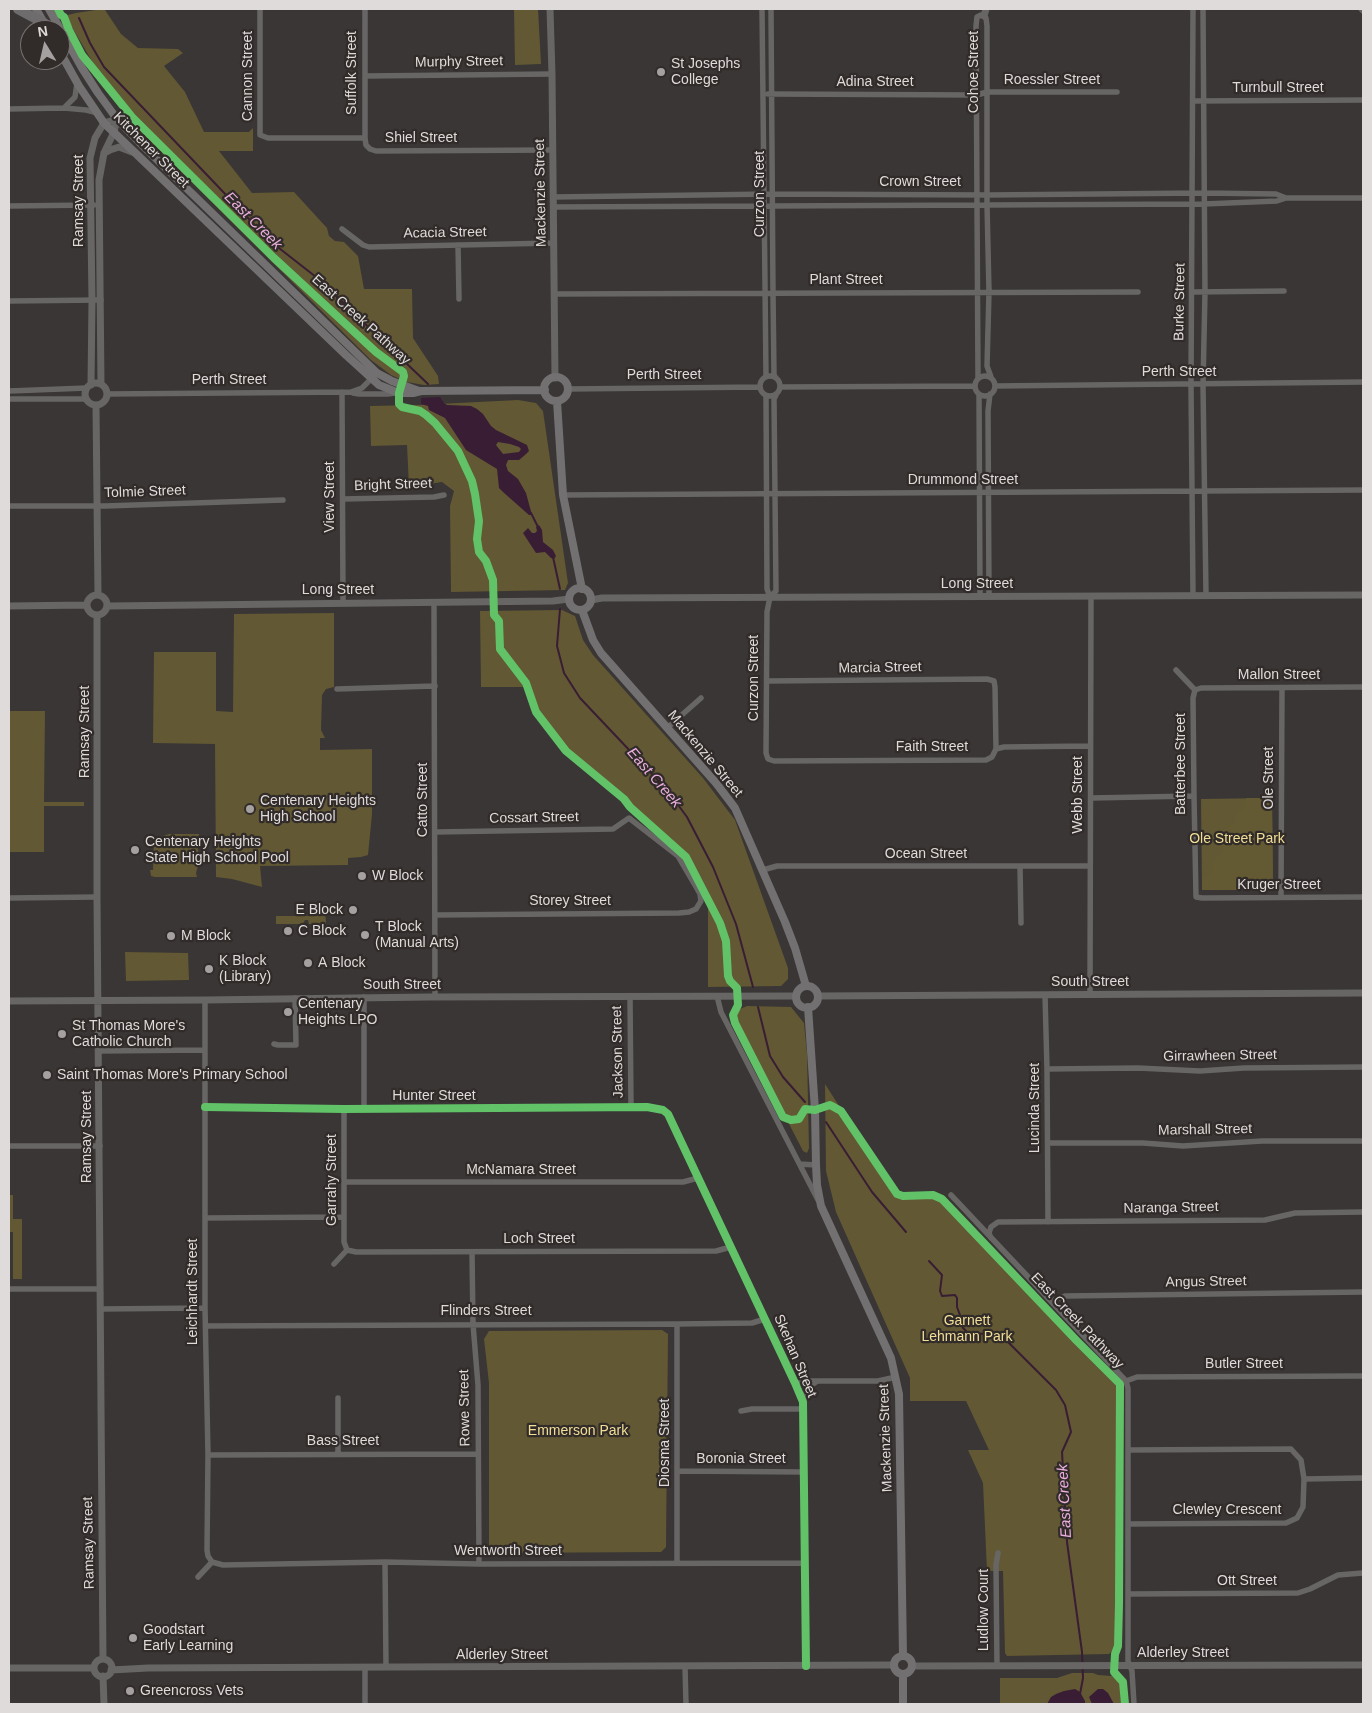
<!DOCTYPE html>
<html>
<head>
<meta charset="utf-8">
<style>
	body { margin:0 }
	#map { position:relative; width:1372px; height:1713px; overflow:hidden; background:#393635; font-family:Helvetica,sans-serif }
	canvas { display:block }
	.frame { position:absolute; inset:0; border:10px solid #dfdbda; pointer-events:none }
	.north { position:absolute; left:20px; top:20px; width:50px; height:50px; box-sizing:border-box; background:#312b29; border:1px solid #777170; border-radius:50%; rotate:351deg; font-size:14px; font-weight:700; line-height:20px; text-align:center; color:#dfdbda }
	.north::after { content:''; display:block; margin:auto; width:18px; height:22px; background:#a5a1a0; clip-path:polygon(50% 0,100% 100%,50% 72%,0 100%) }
</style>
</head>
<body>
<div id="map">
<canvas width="1372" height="1713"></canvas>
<div class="frame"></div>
<div class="north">N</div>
</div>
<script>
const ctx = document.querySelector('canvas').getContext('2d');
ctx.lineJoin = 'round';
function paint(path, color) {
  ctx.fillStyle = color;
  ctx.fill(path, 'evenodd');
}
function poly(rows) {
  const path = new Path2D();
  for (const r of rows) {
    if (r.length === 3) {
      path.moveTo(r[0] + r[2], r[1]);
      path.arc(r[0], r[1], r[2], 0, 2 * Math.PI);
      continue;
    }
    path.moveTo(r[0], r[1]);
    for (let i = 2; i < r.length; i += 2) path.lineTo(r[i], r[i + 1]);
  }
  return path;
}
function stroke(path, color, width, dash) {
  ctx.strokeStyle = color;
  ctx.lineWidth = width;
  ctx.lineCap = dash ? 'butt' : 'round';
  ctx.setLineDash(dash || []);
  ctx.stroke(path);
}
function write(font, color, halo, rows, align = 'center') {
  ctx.font = font + ' Helvetica,sans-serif';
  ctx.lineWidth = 4.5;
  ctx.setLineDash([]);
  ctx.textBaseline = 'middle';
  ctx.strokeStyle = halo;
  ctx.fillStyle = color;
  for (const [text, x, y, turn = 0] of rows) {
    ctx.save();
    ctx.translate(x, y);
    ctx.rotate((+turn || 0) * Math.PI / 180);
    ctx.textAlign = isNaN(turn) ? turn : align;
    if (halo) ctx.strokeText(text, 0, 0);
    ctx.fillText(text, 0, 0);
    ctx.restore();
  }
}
const green = poly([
	[514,9,538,9,541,64,515,65],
	[96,10,105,10,121,34,138,48,178,49,183,53,164,66,185,92,204,132,249,132,253,128,253,151,219,151,252,193,294,192,327,228,329,236,335,241,344,242,358,256,364,289,412,289,413,338,438,376,439,384,424,385,407,382,391,375,371,360,124,115,67,19,68,15,76,13],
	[518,400,536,403,543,411,568,583,565,590,451,592,450,506,454,491,442,482,409,487,407,445,371,446,370,406,418,405],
	[562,610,575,616,583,640,593,655,703,778,735,820,788,968,788,979,781,986,708,987,708,896,687,856,564,753,531,710,525,687,481,687,480,611],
	[334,613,334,687,326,689,322,695,321,730,325,738,320,738,320,750,372,749,372,814,368,855,361,857,348,858,348,865,260,866,262,887,232,879,216,877,215,744,153,743,154,652,216,652,216,711,233,712,234,614],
	[9,711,45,711,44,802,84,802,84,806,44,806,44,852,9,852],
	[1272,798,1273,890,1202,890,1201,799],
	[169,834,199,834,199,843,196,844,196,848,198,848,199,859,196,859,197,863,199,863,196,873,197,877,155,877,151,876,150,870,153,870,154,839],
	[317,907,325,907,326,924,309,924,308,920,305,920,303,924,276,924,276,916,317,916],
	[125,952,188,953,189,980,126,981],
	[747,1006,791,1007,804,1023,807,1054,809,1148,807,1153,803,1151,801,1147,737,1024,736,1014,738,1010],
	[825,1084,898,1198,938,1197,1118,1385,1116,1647,1109,1654,1007,1656,1005,1653,1003,1571,987,1571,983,1483,968,1450,989,1450,966,1401,910,1401,910,1378,836,1212,826,1171],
	[9,1195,13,1195,13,1219,22,1219,22,1279,13,1279,13,1232,9,1232],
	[662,1330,668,1334,666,1547,661,1552,494,1553,489,1548,489,1383,484,1339,489,1331],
	[1072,1673,1093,1673,1098,1675,1112,1676,1122,1685,1123,1704,1000,1704,1000,1678,1057,1678]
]);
const forest = poly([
	[1246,798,1272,798,1273,890,1202,890,1202,879,1213,871,1213,862,1222,851,1224,837,1230,834,1227,827,1235,823,1235,814,1236,812,1245,809]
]);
const water = poly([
	[440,397,444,403,447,405,471,406,477,409,483,414,491,426,496,430,527,445,529,451,525,455,519,460,508,460,506,465,508,471,518,479,526,493,532,515,529,515,503,492,499,488,497,469,466,450,445,418,429,410,428,406,421,404,421,398],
	[498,442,510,444,519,447,521,449,519,452,503,454,496,445],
	[539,525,542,530,543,542,553,550,556,556,554,559,551,558,545,552,536,553,523,533,528,528,532,533,535,533,537,531,536,527],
	[1075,1689,1080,1692,1085,1701,1085,1704,1047,1704,1051,1697,1056,1694,1064,1691],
	[1098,1689,1103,1689,1108,1693,1114,1704,1092,1704,1089,1697]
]);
const stream = poly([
	[79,18,90,43,104,67,270,241,316,277,428,384],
	[531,513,538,527],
	[553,557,560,589],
	[560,609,557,646,564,673,580,698,667,790,687,817,713,867,736,924,753,987],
	[758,1007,770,1056,783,1077,805,1102],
	[826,1122,872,1192,906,1232],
	[929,1261,942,1275,940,1291,942,1296,955,1295,957,1298,957,1307,960,1315,963,1328,970,1335,998,1332,1056,1390,1065,1405,1071,1432,1062,1452,1067,1542,1082,1652,1083,1678,1080,1694]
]);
const minor = poly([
	[260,9,260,135,268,138,365,138,366,145,370,149,376,151,553,150],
	[762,9,766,377],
	[771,9,773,293,774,375,776,378],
	[1193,9,1191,385,1193,595],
	[1203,9,1205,292,1203,385,1206,595],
	[365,76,552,74],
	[768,94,977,95,987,92,1117,92],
	[1193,101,1363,100],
	[64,108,75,97,77,83],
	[9,109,64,108,86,110,98,113],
	[365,138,365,9],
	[553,197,773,194,987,195,1204,193,1276,194,1286,198],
	[9,206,94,205],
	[553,207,1204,204,1277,201,1286,198,1363,198],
	[342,229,363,245,369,247,554,243],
	[458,245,459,299],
	[1192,292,1284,291],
	[555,294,1138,292],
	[9,301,101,300],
	[770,386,10],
	[985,386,10],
	[978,378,976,26,977,17,981,15,986,18,987,26,987,204,989,292,987,366,991,377],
	[995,386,1363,382],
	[780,387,975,386],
	[568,389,760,387],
	[9,391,87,388],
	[342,392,343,602],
	[353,393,359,394,388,394,395,393],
	[107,394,351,392,362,388,374,376],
	[979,394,980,596],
	[776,395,774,399,776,591,770,597,767,612,766,753,768,759,774,761,986,760,992,757,996,749,1004,747,1090,746],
	[766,396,767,589,770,597],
	[9,399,87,399],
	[563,495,1363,490],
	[343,499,434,497,444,495],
	[9,506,105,506,283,500],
	[989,596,988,411,990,394],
	[434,602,435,997],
	[1176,670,1195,690,1193,698,1194,796,1196,897,1202,898,1363,897],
	[767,681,987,679,994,681,995,687,996,749],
	[337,689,435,686],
	[1195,690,1201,688,1363,687],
	[667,728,701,698],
	[1091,798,1194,796],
	[1020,866,1021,923],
	[763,870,777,866,1090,866],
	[1281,897,1282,688],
	[9,898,97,897],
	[435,915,679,913,689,912,696,909,701,901,700,894,695,885,678,856,629,818,613,829,436,832],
	[1045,995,1047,1069,1048,1222],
	[1090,995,1091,596],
	[630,996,631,1107],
	[717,996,721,1012,818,1200],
	[274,1044,278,1045,296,1045,295,998],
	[99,1051,205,1050],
	[1047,1069,1138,1068,1200,1071,1244,1068,1363,1067],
	[205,1107,344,1109,647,1107,663,1110,668,1114,795,1383,803,1402,806,1666],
	[364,1108,364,997],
	[344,1109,344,1242,347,1250],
	[1048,1143,1143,1143,1183,1146,1262,1141,1363,1141],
	[9,1146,100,1146],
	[800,1164,816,1165],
	[344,1182,683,1182,698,1178],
	[951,1195,1126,1381,1128,1388,1128,1661,1132,1671,1134,1704],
	[205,1218,344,1217],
	[991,1238,989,1233,991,1227,998,1222,1265,1220,1295,1213,1363,1212],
	[347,1250,356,1252,716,1251,731,1247],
	[472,1252,473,1324,478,1385,479,1564],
	[334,1264,347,1250],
	[9,1289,100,1289],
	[1051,1301,1065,1296,1363,1292],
	[101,1309,205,1308],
	[206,1326,677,1324,752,1323,765,1319],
	[1126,1381,1137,1377,1363,1376],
	[795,1383,811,1381,878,1381,896,1377],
	[338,1398,338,1453],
	[803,1402,807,1388,816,1382],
	[741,1411,752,1409,804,1409],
	[208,1455,478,1454],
	[677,1471,804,1472],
	[1304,1479,1363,1478],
	[1128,1524,1286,1523,1297,1518,1303,1507,1304,1479,1301,1460,1291,1449,1128,1450],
	[212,1562,223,1565,385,1562,479,1564,805,1563],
	[385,1562,386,1667],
	[677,1563,677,1324],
	[198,1577,212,1562,208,1556,207,1550,208,1455,205,1308,205,1000],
	[1128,1594,1298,1593,1310,1589,1338,1575,1363,1573],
	[997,1666,996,1565,998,1553],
	[365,1667,365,1704],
	[685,1667,686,1704]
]);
const tertiary = poly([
	[550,9,552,74,555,378],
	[1362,9,1363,10],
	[984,16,986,9],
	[104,153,110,150,119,147,132,152],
	[96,394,11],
	[91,385,92,300,90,158,95,138,104,123,117,119,114,132,104,153,99,180,101,384],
	[96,405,98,595],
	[97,605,10],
	[591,600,602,598,1363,595],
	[9,606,87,605],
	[108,606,553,601,569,599],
	[97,615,97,897,103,1659],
	[818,996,1363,993],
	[9,1001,205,1000,429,997,796,996],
	[103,1668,9],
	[912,1666,1363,1665],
	[9,1668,94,1668],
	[111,1670,148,1668,893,1665],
	[103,1676,104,1704]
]);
const secondary = poly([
	[36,9,48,30],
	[49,9,82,68,98,93,117,119,143,146,377,373,392,381,419,391],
	[60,52,79,86,104,123,346,355,379,385,399,393,413,393,421,391,545,390],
	[556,389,12],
	[557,401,563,495,582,589],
	[580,599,11],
	[582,610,593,640,601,653,716,783,735,808,785,922,795,948,806,986],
	[807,997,11],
	[808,1007,815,1110,816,1165,817,1185,821,1206,891,1358,899,1394,903,1656],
	[903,1665,9],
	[903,1704,903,1674]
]);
const trunk = poly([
	[18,9,44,23]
]);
const cycleway = poly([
	[58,9,61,15,64,17,69,30,82,55,132,117,274,258,376,352,403,372,404,376,399,393,399,404,402,407,420,411,426,415,435,423,458,451,472,481,475,494,479,521,477,539,479,552,486,561,493,580,494,615,499,621,500,649,526,683,536,712,566,751,624,799,630,807,686,857,720,923,726,941,728,976,730,981,737,988,738,1005,733,1015,735,1023,783,1117,791,1120,799,1119,805,1109,815,1110,830,1105,841,1111,897,1194,903,1196,933,1195,942,1199,1077,1341,1120,1384,1119,1604,1118,1646,1115,1654,1114,1672,1123,1682,1125,1704],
	[205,1107,344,1109,647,1107,663,1110,668,1114,795,1383,803,1402,806,1666]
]);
const markers = [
	[661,72,5,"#a5a1a0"],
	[250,809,5,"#a5a1a0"],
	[135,850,5,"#a5a1a0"],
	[362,876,5,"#a5a1a0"],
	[353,910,5,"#a5a1a0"],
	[288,931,5,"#a5a1a0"],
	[365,935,5,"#a5a1a0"],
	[171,936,5,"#a5a1a0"],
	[308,963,5,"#a5a1a0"],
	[209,969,5,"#a5a1a0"],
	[288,1012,5,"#a5a1a0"],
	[62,1034,5,"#a5a1a0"],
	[47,1075,5,"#a5a1a0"],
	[133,1638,5,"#a5a1a0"],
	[130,1691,5,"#a5a1a0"]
];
const streetNames = [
	["Murphy Street",459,62,-1],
	["Cohoe Street",974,72,-90],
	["Suffolk Street",352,73,-90],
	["Cannon Street",248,76,-90],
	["Roessler Street",1052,80],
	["Adina Street",875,82],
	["Turnbull Street",1278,88],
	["Shiel Street",421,138],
	["Kitchener Street",151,150,45],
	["Crown Street",920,182],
	["Mackenzie Street",541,193,-91],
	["Curzon Street",760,194,-90],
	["Ramsay Street",79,201,-90],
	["Acacia Street",445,233,-1],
	["Plant Street",846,280],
	["Burke Street",1180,302,-89],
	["East Creek Pathway",361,320,42],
	["Perth Street",1179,372],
	["Perth Street",664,375],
	["Perth Street",229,380],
	["Drummond Street",963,480],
	["Bright Street",393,485,-2],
	["Tolmie Street",145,492,-2],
	["View Street",330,497,-90],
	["Long Street",977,584],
	["Long Street",338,590],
	["Marcia Street",880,668,-1],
	["Mallon Street",1279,675],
	["Curzon Street",754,678,-90],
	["Ramsay Street",85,732,-90],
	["Faith Street",932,747],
	["Mackenzie Street",705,754,50],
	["Batterbee Street",1181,764,-90],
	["Ole Street",1269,778,-90],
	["Webb Street",1078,795,-90],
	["Catto Street",423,800,-90],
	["Cossart Street",534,818,-1],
	["Ocean Street",926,854],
	["Kruger Street",1279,885],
	["Storey Street",570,901],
	["South Street",1090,982],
	["South Street",402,985],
	["Jackson Street",618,1052,-91],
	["Girrawheen Street",1220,1056,-1],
	["Hunter Street",434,1096],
	["Lucinda Street",1035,1108,-90],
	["Marshall Street",1205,1130,-1],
	["Ramsay Street",87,1137,-90],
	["McNamara Street",521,1170],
	["Garrahy Street",332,1180,-90],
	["Naranga Street",1171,1208,-1],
	["Loch Street",539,1239],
	["Angus Street",1206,1282,-1],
	["Leichhardt Street",193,1292,-90],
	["Flinders Street",486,1311],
	["East Creek Pathway",1077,1321,46],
	["Skehan Street",795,1356,67],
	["Butler Street",1244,1364],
	["Rowe Street",465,1408,-91],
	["Mackenzie Street",886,1438,-92],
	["Bass Street",343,1441],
	["Diosma Street",665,1443,-90],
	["Boronia Street",741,1459],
	["Clewley Crescent",1227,1510],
	["Ramsay Street",89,1543,-91],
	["Wentworth Street",508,1551],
	["Ott Street",1247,1581],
	["Ludlow Court",984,1610,-90],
	["Alderley Street",1183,1653],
	["Alderley Street",502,1655]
];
const poiNames = [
	["St Josephs",671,64],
	["College",671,80],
	["Centenary Heights",260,801],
	["High School",260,817],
	["Centenary Heights",145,842],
	["State High School Pool",145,858],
	["W Block",372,876],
	["E Block",343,910,"right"],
	["T Block",375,927],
	["(Manual Arts)",375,943],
	["C Block",298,931],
	["M Block",181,936],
	["K Block",219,961],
	["(Library)",219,977],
	["A Block",318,963],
	["Centenary",298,1004],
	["Heights LPO",298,1020],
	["St Thomas More's",72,1026],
	["Catholic Church",72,1042],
	["Saint Thomas More's Primary School",57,1075],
	["Goodstart",143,1630],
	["Early Learning",143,1646],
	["Greencross Vets",140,1691]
];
const parkNames = [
	["Ole Street Park",1237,839],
	["Garnett",967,1321],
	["Lehmann Park",967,1337],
	["Emmerson Park",578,1431]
];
const waterNames = [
	["East Creek",253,221,45],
	["East Creek",654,778,49],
	["East Creek",1065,1501,-93]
];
paint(green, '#625833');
paint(forest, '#635932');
paint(water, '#391d34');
stroke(stream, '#391d34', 2);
stroke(minor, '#676665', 5.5);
stroke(tertiary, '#676665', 7);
stroke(secondary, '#727070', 8);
stroke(trunk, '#6e6c6c', 10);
stroke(cycleway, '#61c268', 8);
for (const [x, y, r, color] of markers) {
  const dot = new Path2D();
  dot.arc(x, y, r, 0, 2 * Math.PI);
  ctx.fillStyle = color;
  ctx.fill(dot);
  stroke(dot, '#312b29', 2);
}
write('14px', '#dfdbda', '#312b29', streetNames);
write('14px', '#dfdbda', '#312b29', poiNames, 'left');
write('14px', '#f2df97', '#312b29', parkNames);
write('italic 15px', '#eaafdf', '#312b29', waterNames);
</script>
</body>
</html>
